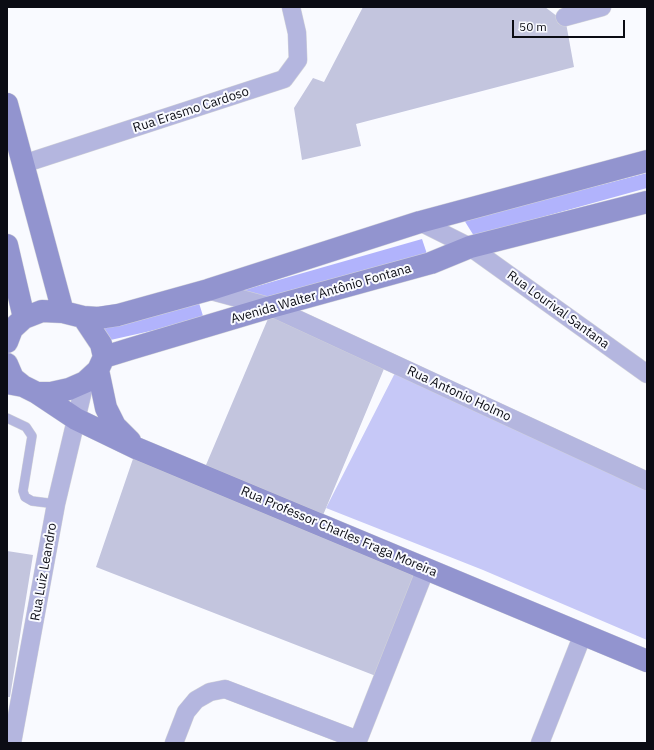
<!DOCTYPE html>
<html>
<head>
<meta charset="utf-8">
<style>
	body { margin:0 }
	#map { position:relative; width:654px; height:750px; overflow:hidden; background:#f9faff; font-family:"IBM Plex Sans",sans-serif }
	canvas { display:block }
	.frame { position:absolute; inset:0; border:8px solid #0b0c14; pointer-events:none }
	.scale { position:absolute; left:512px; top:20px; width:113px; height:18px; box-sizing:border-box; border:2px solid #0b0c14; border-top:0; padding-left:5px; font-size:12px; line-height:14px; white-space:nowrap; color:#0b0c14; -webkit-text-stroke:3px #f9faff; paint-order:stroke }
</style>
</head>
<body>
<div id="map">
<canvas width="654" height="750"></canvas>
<div class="frame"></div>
<div class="scale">50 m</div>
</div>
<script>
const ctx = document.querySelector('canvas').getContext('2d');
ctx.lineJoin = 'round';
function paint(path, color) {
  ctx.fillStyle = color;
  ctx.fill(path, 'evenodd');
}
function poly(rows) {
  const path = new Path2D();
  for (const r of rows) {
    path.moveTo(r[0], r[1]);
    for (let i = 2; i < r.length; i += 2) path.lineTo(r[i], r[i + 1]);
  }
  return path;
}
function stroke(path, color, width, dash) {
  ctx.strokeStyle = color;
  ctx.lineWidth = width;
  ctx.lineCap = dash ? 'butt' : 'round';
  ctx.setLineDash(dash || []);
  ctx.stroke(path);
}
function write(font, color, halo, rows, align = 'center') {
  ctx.font = font + ' "IBM Plex Sans",sans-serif';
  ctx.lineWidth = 4;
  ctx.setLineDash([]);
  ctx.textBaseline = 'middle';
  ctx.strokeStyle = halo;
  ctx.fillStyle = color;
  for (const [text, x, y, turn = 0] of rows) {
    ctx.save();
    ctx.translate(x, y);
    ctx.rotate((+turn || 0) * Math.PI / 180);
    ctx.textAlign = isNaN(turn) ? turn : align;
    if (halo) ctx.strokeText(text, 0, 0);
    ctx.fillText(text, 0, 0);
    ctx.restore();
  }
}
const green = poly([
	[396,371,647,488,647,640,483,570,326,508]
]);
const forest = poly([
	[647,173,647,188,474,236,464,220],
	[422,239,429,260,263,302,233,293],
	[199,303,203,316,155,330,106,341,98,329]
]);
const building = poly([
	[363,7,545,7,566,23,574,67,356,124,361,146,302,160,294,108,313,78,324,82],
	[270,314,386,364,321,520,203,472],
	[136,450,425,570,381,678,96,567],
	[7,551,33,555,10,697,7,697]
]);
const lane = poly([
	[7,418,26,427,32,436,23,491,25,497,32,501,56,504]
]);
const street = poly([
	[565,17,602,7],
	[23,164,284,79,298,60,297,33,291,7],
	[420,222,470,247,647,374],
	[208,290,271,307,647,481],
	[12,743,56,504,85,382],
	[174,743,186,712,196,700,210,692,225,689,358,740],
	[357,743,426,568],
	[540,743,583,634]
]);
const secondary = poly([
	[7,104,63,312],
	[7,245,24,318],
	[83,317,101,344,104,357],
	[7,342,12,329,24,318,42,311,63,312,83,317,98,318,118,315,208,290,420,222,647,161],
	[7,364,13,378,23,386],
	[98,370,106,408,115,426,130,441],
	[7,383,23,386,37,393,51,393,69,389,85,382,98,370,104,357,130,349,271,307,431,263,470,247,647,202],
	[37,393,76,419,136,448,647,661]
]);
const streetNames = [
	["Rua Erasmo Cardoso",191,110,-18],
	["Avenida Walter Antônio Fontana",321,294,-16],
	["Rua Lourival Santana",558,310,36],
	["Rua Antonio Holmo",459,394,25],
	["Rua Professor Charles Fraga Moreira",339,532,23],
	["Rua Luiz Leandro",44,572,-80]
];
paint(green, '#c6c8f7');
paint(forest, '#b1b3fc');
paint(building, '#c3c5de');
stroke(lane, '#d3d4d9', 10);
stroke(street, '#d3d4d9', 19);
stroke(secondary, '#d3d4d9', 23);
stroke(lane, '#b4b6df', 9);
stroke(street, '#b4b6df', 18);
stroke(secondary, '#9294cf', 22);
write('13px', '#0b0c14', '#f9faff', streetNames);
</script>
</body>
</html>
